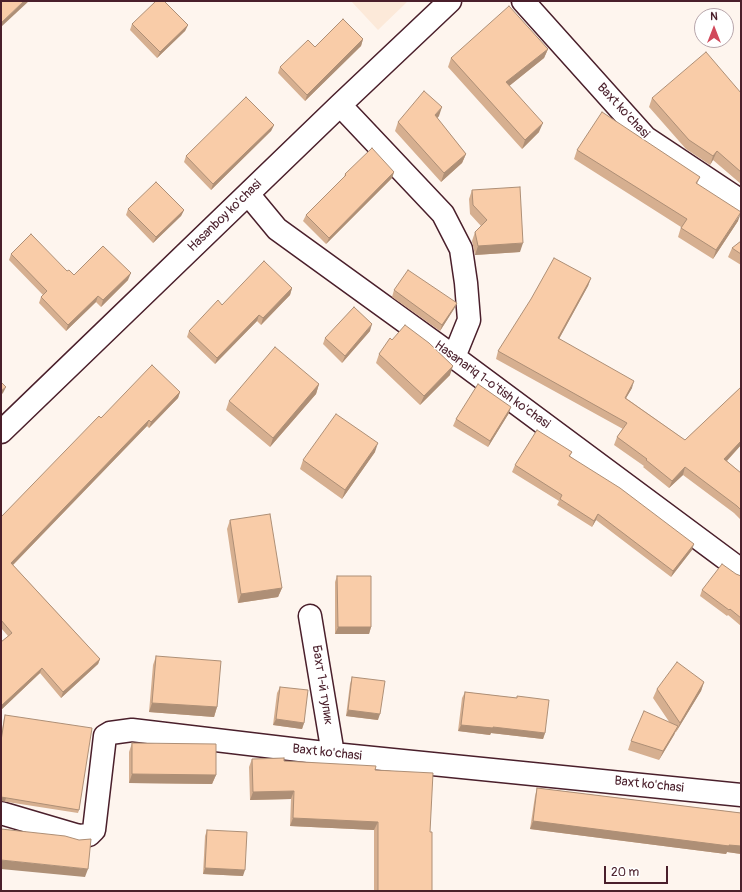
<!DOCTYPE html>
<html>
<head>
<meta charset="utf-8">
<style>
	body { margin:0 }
	#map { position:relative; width:742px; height:892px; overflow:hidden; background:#fef5ee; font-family:Pangolin,sans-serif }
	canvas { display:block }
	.frame { position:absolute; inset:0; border:2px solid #4a1f2b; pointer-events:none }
	.north { position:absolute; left:694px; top:8px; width:40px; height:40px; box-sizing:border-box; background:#fff; border:1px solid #b7a5aa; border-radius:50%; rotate:0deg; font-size:11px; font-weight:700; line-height:16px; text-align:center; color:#4a1f2b }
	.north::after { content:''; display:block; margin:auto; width:14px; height:18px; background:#d1495b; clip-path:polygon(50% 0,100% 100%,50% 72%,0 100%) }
	.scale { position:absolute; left:604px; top:866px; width:64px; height:18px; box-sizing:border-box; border:2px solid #4a1f2b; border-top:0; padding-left:5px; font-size:12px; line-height:14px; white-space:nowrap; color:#4a1f2b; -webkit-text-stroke:3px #fff; paint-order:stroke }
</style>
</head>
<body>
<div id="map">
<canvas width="742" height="892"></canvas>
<div class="frame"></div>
<div class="north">N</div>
<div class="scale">20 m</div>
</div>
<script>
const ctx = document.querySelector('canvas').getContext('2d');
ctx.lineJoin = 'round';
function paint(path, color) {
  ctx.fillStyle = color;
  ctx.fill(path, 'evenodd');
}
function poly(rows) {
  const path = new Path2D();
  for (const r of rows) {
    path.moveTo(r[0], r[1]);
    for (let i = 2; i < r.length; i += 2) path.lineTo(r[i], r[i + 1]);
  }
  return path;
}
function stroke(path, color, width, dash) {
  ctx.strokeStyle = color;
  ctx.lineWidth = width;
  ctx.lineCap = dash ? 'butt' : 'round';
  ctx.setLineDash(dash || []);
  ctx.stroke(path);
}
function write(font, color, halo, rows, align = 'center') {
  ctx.font = font + ' Pangolin,sans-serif';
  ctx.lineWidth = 3;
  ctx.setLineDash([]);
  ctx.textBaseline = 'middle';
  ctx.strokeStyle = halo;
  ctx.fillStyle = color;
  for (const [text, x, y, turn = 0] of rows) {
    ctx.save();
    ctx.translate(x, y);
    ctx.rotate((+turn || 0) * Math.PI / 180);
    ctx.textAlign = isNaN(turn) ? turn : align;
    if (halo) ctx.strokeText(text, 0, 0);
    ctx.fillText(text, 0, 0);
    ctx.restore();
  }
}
const built = poly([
	[351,1,408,1,378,30]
]);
const minor = poly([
	[523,1,646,138,741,201],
	[340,105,443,214,461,249,466,283,469,320,454,357],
	[248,194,277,229,454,357,741,570],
	[1,432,340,105,450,1],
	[310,616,333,754],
	[1,813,79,836,89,835,94,830,105,736,110,733,132,730,333,754,741,795]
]);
const wall = poly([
	[132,24,188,25,185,31,157,58,130,30],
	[363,39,361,46,305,101,278,73,280,67,315,47],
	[548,49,544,58,509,86,539,132,522,149,448,67,451,58],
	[741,93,741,184,713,160,710,165,686,149,649,107,652,98],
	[439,116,437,118,466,154,462,163,441,182,395,131,398,122],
	[274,125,271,131,211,190,184,162,186,156],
	[577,150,700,177,697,184,738,221,713,259,678,237,681,227,574,159],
	[394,172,392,178,326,244,303,221,306,215,344,177,345,174],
	[472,190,520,252,475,255,472,241,475,232,481,226,470,214,469,199],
	[128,209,184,210,181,216,153,243,126,215],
	[741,241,741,265,728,257,732,248],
	[11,254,67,271,74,275,128,280,101,307,96,302,66,331,39,303,41,297,43,295,9,260],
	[591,278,588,286,559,339,632,388,626,398,685,440,741,387,741,445,727,461,741,473,741,520,734,513,683,475,669,488,643,467,644,466,614,445,617,437,623,429,496,359,498,351],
	[292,288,290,295,261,325,257,321,215,364,187,337,189,331,222,305],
	[394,290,457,303,454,309,440,331,392,297],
	[370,331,342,363,323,344,325,338],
	[392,340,450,375,420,405,376,363,379,354],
	[319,384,316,394,270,447,226,410,229,401],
	[180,392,178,398,149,428,147,426,13,565,100,659,98,664,61,698,40,673,1,710,1,642,8,636,1,628,1,517,101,418],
	[509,413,488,447,453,426,456,419],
	[375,452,342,499,300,469,303,460],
	[572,452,570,456,692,550,671,577,596,520,592,527,557,505,559,501,512,472,515,465],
	[230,520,282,588,278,597,238,603,227,529],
	[736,574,741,576,741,626,728,615,727,616,700,596,702,590],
	[337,576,371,627,369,634,335,634,335,582],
	[156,656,217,707,214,717,149,712,153,665],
	[352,677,378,720,346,716,350,684],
	[704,682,701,691,676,732,676,731,674,735,659,760,628,750,631,741,670,723,653,698,657,689],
	[280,687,304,723,302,729,273,725,277,693],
	[465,692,517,698,517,696,545,733,543,739,491,733,490,735,458,731,462,698],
	[5,715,79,810,78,813,1,801,1,737,4,718],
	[132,743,216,775,212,784,129,783,129,752],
	[252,759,284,761,375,770,430,832,432,891,374,891,374,830,290,826,291,799,250,800,249,767],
	[537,788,741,813,741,854,727,852,726,854,530,829,535,796],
	[207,830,243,876,203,874,205,836]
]);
const shadedWall = poly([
	[24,1,29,1,1,27,1,23],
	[188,25,185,31,157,58,160,52],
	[363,39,361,46,305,101,307,95],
	[548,49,544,58,503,91,506,82],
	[442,107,439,116,432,124,435,115],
	[543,123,539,132,522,149,525,140],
	[274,125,271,131,211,190,213,184],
	[717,151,713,160,710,165,713,156],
	[466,154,462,163,441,182,444,173],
	[394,172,392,178,326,244,329,238],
	[184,210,181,216,153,243,156,237],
	[741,213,738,221,713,259,716,250],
	[523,243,520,252,475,255,478,246],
	[131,273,128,280,101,307,103,300],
	[591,278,588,286,555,346,558,338],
	[292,288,290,295,261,325,263,318],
	[98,296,96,302,66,331,68,325],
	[457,303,454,309,440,331,442,325],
	[259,315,257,321,215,364,217,358],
	[372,324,370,331,342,363,345,356],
	[453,366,450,375,420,405,424,396],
	[634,381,632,388,622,405,625,398],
	[319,384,316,394,270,447,273,438],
	[6,387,3,393,1,395,1,391],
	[180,392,178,398,149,428,151,422],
	[511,407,509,413,488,447,490,441],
	[149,420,147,426,9,569,11,563],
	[741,441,741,445,722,466,724,459],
	[378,443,375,452,342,499,345,490],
	[685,467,683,475,669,488,672,481],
	[598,514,596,520,592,527,594,521],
	[694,544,692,550,671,577,673,571],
	[282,588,278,597,238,603,241,594],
	[338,627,371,627,369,634,335,634],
	[100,659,98,664,61,698,63,692],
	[42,668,40,673,1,710,1,706],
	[704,682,701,691,676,732,680,723],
	[152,703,217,707,214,717,149,712],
	[348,710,380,714,378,720,346,716],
	[276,719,304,723,302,729,273,725],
	[461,725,493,727,545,733,543,739,491,733,490,735,458,731],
	[678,726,674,735,659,760,663,751],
	[132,774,216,775,212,784,129,783],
	[294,791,291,799,250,800,253,792],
	[1,797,6,798,5,801,1,801],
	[293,818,378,822,374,830,290,826],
	[533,821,741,846,741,854,727,852,726,854,530,829],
	[1,860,88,869,85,877,1,869],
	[205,868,245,870,243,876,203,874]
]);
const building = poly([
	[1,1,24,1,1,23,1,1],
	[156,1,164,1,188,25,160,52,132,24,156,1],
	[509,6,548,49,506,82,543,123,525,140,451,58,509,6],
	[343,19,363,39,307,95,280,67,308,40,315,47,343,19],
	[706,52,741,93,741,172,717,151,713,156,689,140,652,98,706,52],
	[424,91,442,107,435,115,466,154,444,173,398,122,424,91],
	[246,97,274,125,213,184,186,156,246,97],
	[602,112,700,177,696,183,741,212,716,250,681,228,687,219,577,150,602,112],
	[372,148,394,172,329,238,306,215,346,175,345,174,372,148],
	[156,182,184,210,156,237,128,209,156,182],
	[520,187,523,243,478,246,475,232,487,220,473,205,472,190,520,187],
	[31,234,67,271,69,270,74,275,103,246,131,273,103,300,98,296,68,325,41,297,47,291,11,254,31,234],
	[741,241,741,254,732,248,741,241],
	[554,258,591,278,558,338,634,381,625,398,685,440,741,387,741,441,724,459,741,473,741,510,737,506,685,467,672,481,646,460,647,459,617,437,627,423,498,351,531,299,554,258],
	[264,261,292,288,263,318,259,315,217,358,189,331,218,300,222,305,264,261],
	[408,270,457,303,442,325,394,290,408,270],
	[354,307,372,324,345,356,325,338,354,307],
	[405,325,429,343,453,366,424,396,379,354,390,338,392,340,405,325],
	[275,347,319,384,273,438,229,401,275,347],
	[152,365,180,392,151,422,149,420,11,563,100,659,63,692,42,668,1,706,1,642,12,633,1,620,1,517,99,416,101,418,152,365],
	[1,382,6,387,1,391,1,382],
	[478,384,511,407,490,441,456,419,478,384],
	[336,414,378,443,345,490,303,460,336,414],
	[537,430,572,452,569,456,620,488,694,544,673,571,598,514,594,521,560,499,562,495,515,465,537,430],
	[270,514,282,588,241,594,230,520,270,514],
	[722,564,736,574,741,576,741,618,730,609,729,610,702,590,722,564],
	[337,576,371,576,371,627,338,627,337,576],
	[156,656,221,661,217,707,152,703,156,656],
	[677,662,704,682,680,723,657,689,677,662],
	[352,677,385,681,380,714,348,710,352,677],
	[280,687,308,690,304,723,276,719,280,687],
	[465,692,517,698,517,696,549,700,545,733,493,727,493,728,461,725,465,692],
	[644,711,678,726,663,751,631,741,644,711],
	[5,715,92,728,79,810,1,797,1,741,5,715],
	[132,743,216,744,216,775,132,774,132,743],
	[284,758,284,761,376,766,375,770,433,773,430,832,432,832,432,891,378,891,378,822,293,818,294,791,253,792,252,759,284,758],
	[537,788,741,813,741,846,729,845,729,846,533,821,537,788],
	[1,829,65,836,79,840,91,839,88,869,1,860,1,829],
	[207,830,247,832,245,870,205,868,207,830]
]);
const streetNames = [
	["Baxt ko'chasi",623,111,47],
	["Hasanboy ko'chasi",225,216,-44],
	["Hasanariq 1-o'tish ko'chasi",492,385,36],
	["Бахт 1-й тупик",322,685,81],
	["Baxt ko'chasi",327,753,6],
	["Baxt ko'chasi",649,785,6]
];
paint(built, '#fce9d9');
stroke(minor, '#4a1f2b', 25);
stroke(minor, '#fff', 22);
paint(wall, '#d6af90');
paint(shadedWall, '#ae8f76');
paint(building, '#f9cca8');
stroke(building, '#ae8f76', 1);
write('13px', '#4a1f2b', '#fff', streetNames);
</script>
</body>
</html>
